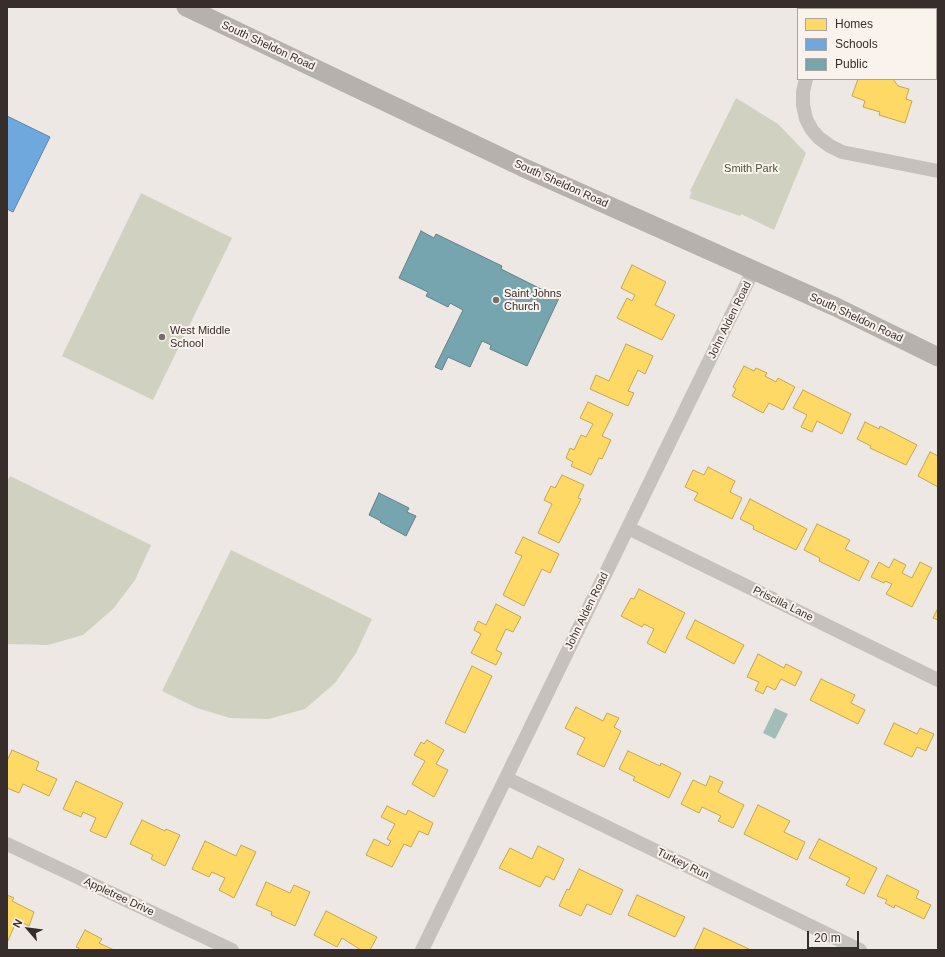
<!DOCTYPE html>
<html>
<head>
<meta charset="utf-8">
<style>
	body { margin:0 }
	#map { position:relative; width:945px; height:957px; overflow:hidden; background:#eee8e4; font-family:Helvetica,sans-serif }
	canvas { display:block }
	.frame { position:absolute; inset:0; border:8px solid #372e2b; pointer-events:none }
	.legend { position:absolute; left:797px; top:8px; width:140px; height:72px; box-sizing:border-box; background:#f9f2ed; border:1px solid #aba49f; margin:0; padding:5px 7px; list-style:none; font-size:12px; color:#372e2b }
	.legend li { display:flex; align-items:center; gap:8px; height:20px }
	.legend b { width:20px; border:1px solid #aba49f }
	.north { position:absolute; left:8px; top:909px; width:40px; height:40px; -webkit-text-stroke:3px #f9f2ed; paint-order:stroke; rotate:298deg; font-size:11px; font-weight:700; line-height:16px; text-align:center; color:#372e2b }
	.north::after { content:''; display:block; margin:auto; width:14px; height:18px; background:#372e2b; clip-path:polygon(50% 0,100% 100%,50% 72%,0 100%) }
	.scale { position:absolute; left:807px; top:931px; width:52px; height:18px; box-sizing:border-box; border:2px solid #372e2b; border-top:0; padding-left:5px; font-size:12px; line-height:14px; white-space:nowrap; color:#372e2b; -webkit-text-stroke:3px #f9f2ed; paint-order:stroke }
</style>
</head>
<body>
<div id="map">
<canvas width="945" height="957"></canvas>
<div class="frame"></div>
<ul class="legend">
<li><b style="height:11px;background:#ffd966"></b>Homes</li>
<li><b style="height:11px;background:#6fa8dc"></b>Schools</li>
<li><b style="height:11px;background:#76a5af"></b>Public</li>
</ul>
<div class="north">N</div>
<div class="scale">20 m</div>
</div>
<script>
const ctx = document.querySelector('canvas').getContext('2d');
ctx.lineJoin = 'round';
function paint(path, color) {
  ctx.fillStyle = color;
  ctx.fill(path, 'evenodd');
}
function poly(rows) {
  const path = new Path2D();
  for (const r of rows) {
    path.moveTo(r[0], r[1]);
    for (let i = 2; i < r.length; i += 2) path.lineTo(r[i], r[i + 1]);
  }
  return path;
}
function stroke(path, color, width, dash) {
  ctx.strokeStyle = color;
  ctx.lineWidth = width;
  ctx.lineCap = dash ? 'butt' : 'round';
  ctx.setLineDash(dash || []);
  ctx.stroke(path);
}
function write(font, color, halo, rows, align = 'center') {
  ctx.font = font + ' Helvetica,sans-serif';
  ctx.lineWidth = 4;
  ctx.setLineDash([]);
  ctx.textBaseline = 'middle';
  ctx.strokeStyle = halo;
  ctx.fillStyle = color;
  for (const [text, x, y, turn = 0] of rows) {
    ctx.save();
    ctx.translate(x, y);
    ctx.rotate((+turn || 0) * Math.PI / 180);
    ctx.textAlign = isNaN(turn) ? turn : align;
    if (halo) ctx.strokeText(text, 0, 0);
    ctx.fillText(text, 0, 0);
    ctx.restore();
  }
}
const green = poly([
	[736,98,778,124,806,153,774,230,741,214,740,216,689,198,692,192,690,191],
	[141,193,232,238,153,400,62,356],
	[10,476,151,545,135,580,113,609,83,635,48,645,7,644,7,482],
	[231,550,372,619,356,653,335,683,305,709,269,719,230,718,197,708,162,691]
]);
const water = poly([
	[775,708,788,714,775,739,763,733]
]);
const homes = poly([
	[895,7,913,7,912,9,899,9,895,7],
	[858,79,893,79,898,86,909,89,906,99,912,101,905,123,879,115,880,112,863,107,865,101,852,96,858,79],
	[632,265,666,282,655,305,675,315,662,340,617,318,627,298,632,301,635,295,621,288,632,265],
	[626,344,653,356,645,374,638,370,628,391,634,393,628,406,590,389,596,375,609,381,626,344],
	[744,366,754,371,756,368,767,373,765,376,776,382,778,378,795,387,783,410,769,403,763,413,732,396,736,389,733,387,744,366],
	[803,390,851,414,842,434,817,421,812,432,801,427,807,415,793,408,803,390],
	[588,402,613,414,602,436,611,440,602,459,599,458,591,475,571,466,573,462,566,458,570,448,574,450,581,435,586,437,593,424,580,418,588,402],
	[865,422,879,429,880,426,917,445,906,465,870,448,871,446,857,439,865,422],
	[930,452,938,456,938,487,918,476,930,452],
	[708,467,735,481,730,492,742,498,732,519,694,500,698,493,685,487,693,470,704,475,708,467],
	[562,475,584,485,578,498,581,499,559,543,538,533,552,504,544,500,551,486,555,488,562,475],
	[750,499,807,529,796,550,753,529,754,526,740,519,750,499],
	[817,524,850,540,845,549,869,561,859,581,819,561,820,558,804,550,817,524],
	[523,537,559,554,550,573,542,569,524,606,503,595,522,556,515,553,523,537],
	[894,559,906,565,902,573,912,578,920,562,932,568,912,607,886,594,892,584,885,581,884,583,871,577,879,562,889,568,894,559],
	[639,589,685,613,665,653,647,643,654,629,644,624,642,627,621,616,631,598,634,599,639,589],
	[496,604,521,617,513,632,506,629,496,650,502,653,496,665,471,653,481,634,474,630,478,621,486,625,496,604],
	[938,608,938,620,933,618,938,608],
	[695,620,744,645,734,664,686,638,695,620],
	[758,654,784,668,786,664,802,672,795,686,781,679,775,690,767,686,763,694,755,690,759,682,747,677,758,654],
	[472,666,492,676,465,733,445,723,472,666],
	[821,679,855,695,851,703,865,710,858,724,810,700,821,679],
	[576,707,603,721,607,713,619,718,614,727,621,731,604,767,577,754,585,738,565,728,576,707],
	[894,723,917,734,920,728,934,734,926,751,917,747,912,757,884,744,894,723],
	[427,740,444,750,436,764,448,770,434,797,412,784,425,761,414,755,421,742,424,744,427,740],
	[12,750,39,762,36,770,57,779,49,796,23,784,19,793,7,788,7,761,12,750],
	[628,751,660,766,661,763,681,773,669,798,633,780,635,777,619,769,628,751],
	[710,776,723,782,718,792,744,805,733,828,718,821,721,816,702,807,699,813,681,804,693,780,706,786,710,776],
	[76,781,123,803,106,838,90,831,96,818,83,812,81,817,63,809,76,781],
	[758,805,790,821,784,832,805,842,797,860,744,834,758,805],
	[387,806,406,815,408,810,433,823,428,835,419,831,411,847,404,844,392,867,366,855,374,839,388,846,391,841,387,839,395,824,381,817,387,806],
	[142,820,165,831,166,829,180,835,165,866,151,859,153,855,130,844,142,820],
	[819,839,877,868,864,894,846,885,850,878,809,858,819,839],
	[205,841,236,856,241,845,256,852,234,898,219,890,225,878,212,872,209,877,192,869,205,841],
	[538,846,564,859,554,880,546,876,540,887,499,868,510,848,532,859,538,846],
	[579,869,623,890,611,915,587,904,581,916,559,906,567,889,569,890,579,869],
	[887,875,919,891,916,898,931,905,924,919,895,905,894,908,885,903,887,900,877,896,887,875],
	[266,882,290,893,294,885,310,892,295,926,271,915,272,912,256,905,266,882],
	[7,895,14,898,12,901,34,912,29,926,17,920,7,943,7,895],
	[637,895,685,917,675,937,628,915,637,895],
	[326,911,377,937,370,950,361,950,342,938,337,947,314,935,326,911],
	[704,928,749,949,749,950,694,950,704,928],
	[85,930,102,939,99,943,114,950,78,950,79,948,76,947,85,930]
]);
const schools = poly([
	[7,116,50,137,13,212,7,209,7,116]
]);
const public = poly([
	[421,231,434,238,436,234,502,266,501,269,559,298,527,366,490,349,491,345,482,341,470,367,448,357,442,370,435,367,463,310,450,303,448,307,426,296,428,292,399,278,421,231],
	[379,493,409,508,407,512,416,516,406,536,380,522,381,521,369,515,379,493]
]);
const street = poly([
	[826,9,827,7],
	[806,79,803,92,803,105,806,119,812,130,819,138,830,146,842,152,938,171],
	[628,528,938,680],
	[506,778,860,950],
	[7,844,232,950],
	[422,950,753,271]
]);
const secondary = poly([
	[186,7,522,167,836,307,938,357]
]);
const markers = [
	[496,300,4,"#776f6c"],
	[162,337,4,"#776f6c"]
];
const streetNames = [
	["South Sheldon Road",268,46,25],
	["South Sheldon Road",561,184,24],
	["South Sheldon Road",856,318,25],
	["John Alden Road",730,320,-64],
	["Priscilla Lane",783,604,26],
	["John Alden Road",587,611,-64],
	["Turkey Run",683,864,26],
	["Appletree Drive",119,897,25]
];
const parkNames = [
	["Smith Park",751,169]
];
const poiNames = [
	["Saint Johns",504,294],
	["Church",504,307],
	["West Middle",170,331],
	["School",170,344]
];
paint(green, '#d0d1c0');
paint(water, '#a3bdb9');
paint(homes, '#ffd966');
stroke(homes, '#c3a654', 1);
paint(schools, '#6fa8dc');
stroke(schools, '#5e83a7', 1);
paint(public, '#76a5af');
stroke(public, '#638187', 1);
stroke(street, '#c7c1bd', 14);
stroke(secondary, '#b7b1ae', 19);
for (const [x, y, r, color] of markers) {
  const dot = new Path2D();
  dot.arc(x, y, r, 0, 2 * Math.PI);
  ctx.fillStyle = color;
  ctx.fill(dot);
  stroke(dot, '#f9f2ed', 1.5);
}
write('11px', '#372e2b', '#f9f2ed', streetNames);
write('11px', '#4b5332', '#f9f2ed', parkNames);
write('11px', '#372e2b', '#f9f2ed', poiNames, 'left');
</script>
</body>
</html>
